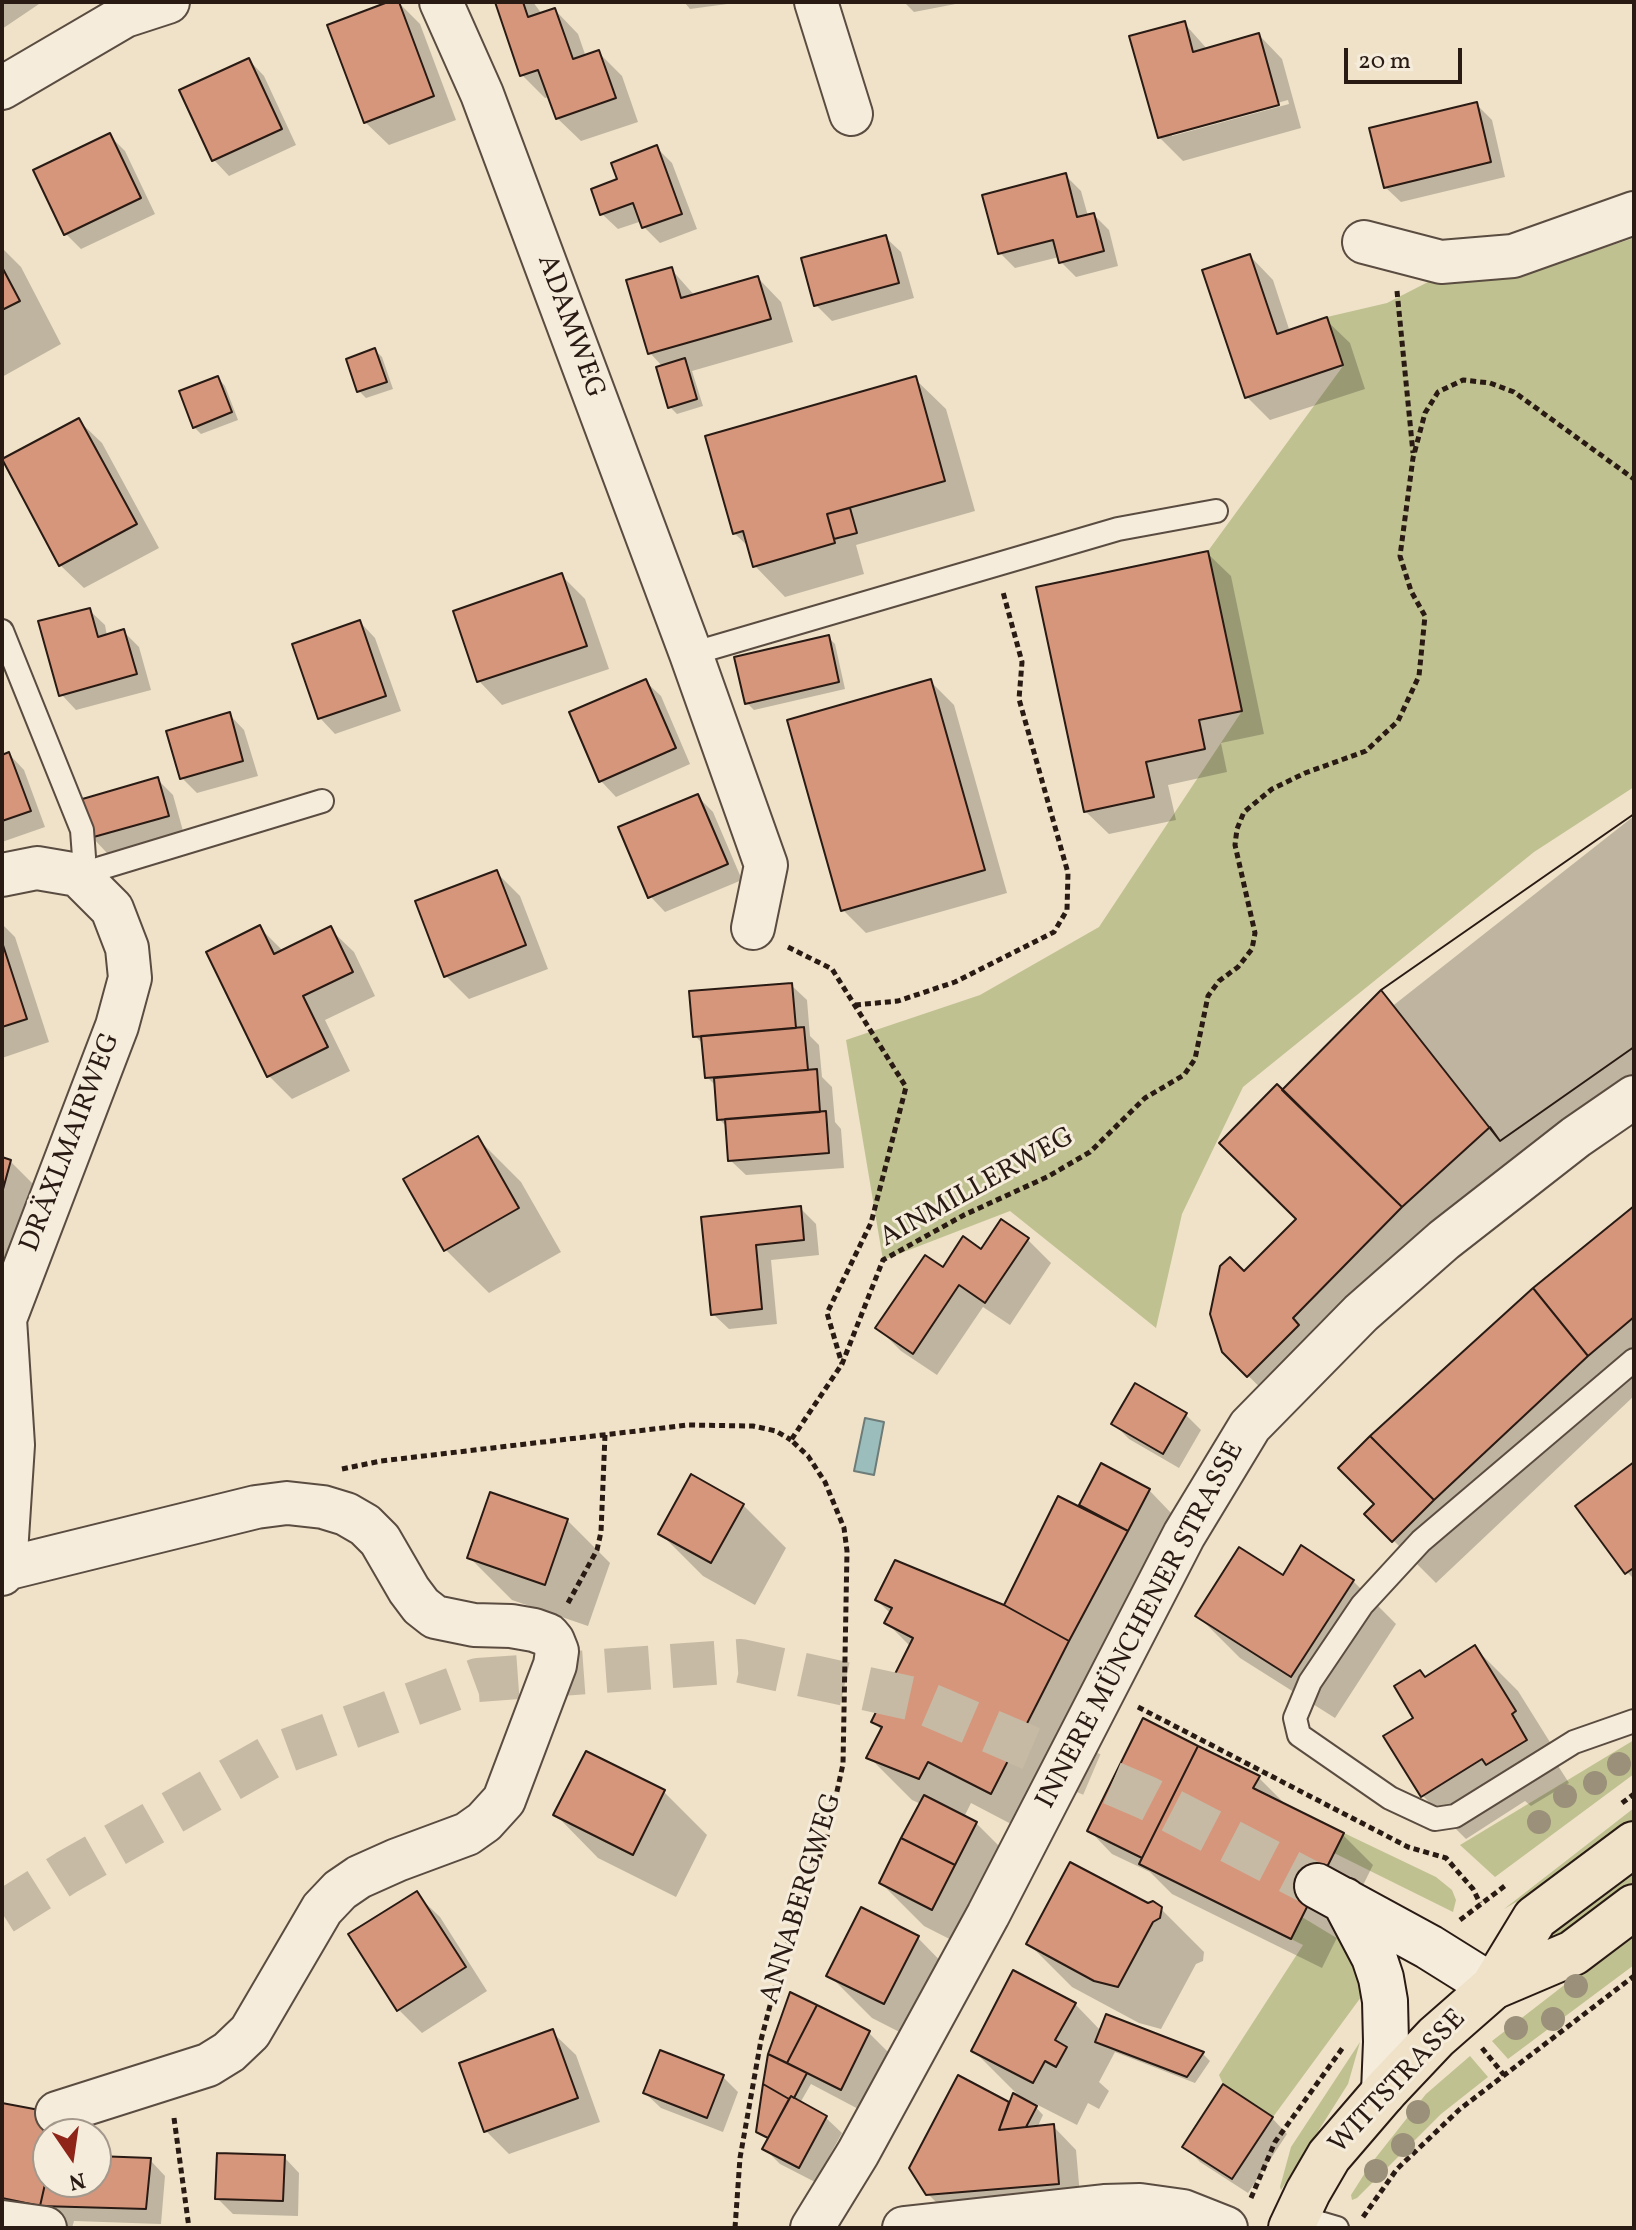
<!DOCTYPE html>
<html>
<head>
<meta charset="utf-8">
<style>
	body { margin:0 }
	#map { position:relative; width:1636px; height:2230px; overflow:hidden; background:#efe2c8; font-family:Vollkorn,serif }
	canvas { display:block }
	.frame { position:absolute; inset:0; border:4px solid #291a13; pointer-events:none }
	.north { position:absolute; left:32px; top:2118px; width:80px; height:80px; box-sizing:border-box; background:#f5ecdb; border:2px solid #a3988b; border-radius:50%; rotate:167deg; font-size:22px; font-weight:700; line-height:32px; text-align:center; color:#291a13 }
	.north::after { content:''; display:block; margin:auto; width:28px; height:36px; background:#8f2418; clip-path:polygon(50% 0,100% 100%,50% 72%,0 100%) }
	.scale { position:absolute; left:1344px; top:48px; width:118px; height:36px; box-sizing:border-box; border:4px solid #291a13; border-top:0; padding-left:10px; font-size:24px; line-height:28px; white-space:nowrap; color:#291a13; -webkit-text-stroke:6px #f5ecdb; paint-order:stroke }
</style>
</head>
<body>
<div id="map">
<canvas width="1636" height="2230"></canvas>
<div class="frame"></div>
<div class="north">N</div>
<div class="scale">20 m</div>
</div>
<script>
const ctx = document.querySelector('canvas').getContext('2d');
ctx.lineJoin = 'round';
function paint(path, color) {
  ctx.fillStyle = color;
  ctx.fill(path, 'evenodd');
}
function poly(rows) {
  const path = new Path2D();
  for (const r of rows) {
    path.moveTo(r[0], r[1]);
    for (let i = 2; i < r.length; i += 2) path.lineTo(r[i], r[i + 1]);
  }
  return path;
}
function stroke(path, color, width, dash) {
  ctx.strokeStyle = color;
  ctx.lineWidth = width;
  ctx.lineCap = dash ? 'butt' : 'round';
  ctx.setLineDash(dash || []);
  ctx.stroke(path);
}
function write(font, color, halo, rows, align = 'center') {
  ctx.font = font + ' Vollkorn,serif';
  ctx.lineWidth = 6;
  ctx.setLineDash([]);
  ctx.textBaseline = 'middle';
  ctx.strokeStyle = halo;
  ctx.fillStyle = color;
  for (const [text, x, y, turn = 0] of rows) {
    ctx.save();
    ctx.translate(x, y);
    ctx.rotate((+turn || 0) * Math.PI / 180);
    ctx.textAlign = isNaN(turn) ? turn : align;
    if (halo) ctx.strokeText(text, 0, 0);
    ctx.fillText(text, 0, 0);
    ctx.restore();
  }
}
const green = poly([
	[1634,238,1634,787,1534,852,1243,1087,1182,1214,1156,1328,1010,1211,883,1260,846,1040,980,995,1099,927,1242,711,1208,551,1343,366,1327,317,1387,303,1428,282,1487,278,1554,264],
	[1634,1740,1634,1774,1495,1877,1460,1845],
	[1634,1808,1634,1819,1540,1888,1504,1909],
	[1344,1833,1436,1877,1452,1890,1456,1900,1453,1912,1334,1853],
	[1634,1868,1634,1883,1561,1937,1551,1937,1551,1931],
	[1302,1917,1345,1943,1356,1964,1364,1993,1273,2117,1223,2084,1219,2075,1303,1945,1291,1939],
	[1634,1931,1634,1965,1508,2059,1492,2041],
	[1360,2042,1348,2084,1281,2190,1280,2187,1291,2147],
	[1470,2056,1488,2077,1441,2114,1357,2198,1352,2200,1351,2195,1370,2165,1426,2094]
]);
const water = poly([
	[865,1418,884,1422,874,1475,854,1471,865,1418]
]);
const shadow = poly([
	[2,2,42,2,2,29],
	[394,2,398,2,420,24,456,120,389,145,365,122],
	[497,2,533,2,542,14,555,10,578,34,586,57,599,53,622,76,638,122,581,141,557,118,550,97,545,98,522,75],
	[684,2,742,2,690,9],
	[904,2,966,2,914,12],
	[1184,23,1208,50,1259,35,1282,59,1301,128,1183,161,1159,137],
	[1288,100,1289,104,1172,136,1172,132],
	[249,60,264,76,296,145,229,176,214,160],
	[1476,104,1492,120,1505,177,1401,202,1385,187],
	[109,135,125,151,155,214,81,249,66,234],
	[657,148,672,163,697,229,660,243,644,227,642,221,618,229,602,214,619,181],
	[1066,176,1081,191,1088,216,1094,215,1109,230,1118,266,1076,277,1061,262,1059,257,1015,268,1000,253],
	[885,237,901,252,914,298,832,321,816,305],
	[2,248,21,267,61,344,2,377],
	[1250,256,1273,280,1290,332,1326,320,1350,343,1365,389,1270,420,1247,397],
	[671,269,695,296,758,278,781,302,793,342,692,371,703,406,677,414,670,407,663,367,650,353],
	[375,350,382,357,393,389,366,398,359,391],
	[218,378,225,386,238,420,201,434,194,427],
	[915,379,946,409,975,511,856,545,864,574,785,597,755,566,750,548,734,533],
	[78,420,102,443,159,548,84,588,60,565],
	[1207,553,1231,576,1264,734,1221,743,1227,772,1168,785,1176,820,1109,834,1085,811],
	[562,576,585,599,609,669,502,705,479,681],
	[89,610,105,625,107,636,124,632,139,647,151,690,76,710,61,694],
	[360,622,375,638,401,711,335,734,320,718],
	[828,637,835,644,845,689,754,710,747,703],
	[645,681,661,696,690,764,616,797,601,781],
	[931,682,954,705,1007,893,866,933,843,910],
	[229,714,244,730,258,776,197,793,182,778],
	[9,754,24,770,45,827,2,842,2,757],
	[157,779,173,795,183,831,107,853,92,837],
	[697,796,713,812,742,880,665,912,650,896],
	[1634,816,1634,1099,1279,1406,1223,1351,1244,1274,1299,1219,1282,1093],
	[496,872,520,896,548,969,469,999,446,976],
	[2,924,15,937,49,1042,2,1058],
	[260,928,283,951,330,929,354,952,375,996,325,1020,350,1071,292,1099,269,1076],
	[791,985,807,1000,810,1036,819,1045,822,1077,832,1087,835,1122,841,1129,844,1168,746,1175,730,1160,728,1128,719,1119,716,1086,707,1077,704,1045,695,1036],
	[478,1139,521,1182,561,1252,489,1293,446,1250],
	[2,1159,10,1161,53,1204,2,1303],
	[800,1208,816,1224,819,1255,771,1260,777,1324,729,1329,713,1314,703,1218],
	[1634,1209,1634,1396,1436,1583,1367,1514],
	[1002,1222,1028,1240,1051,1263,1010,1325,983,1307,937,1375,901,1351,878,1328,943,1269,982,1252],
	[1135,1386,1186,1415,1201,1430,1179,1468,1129,1439,1113,1423],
	[1634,1465,1634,1579,1627,1572],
	[1149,1490,1172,1514,1150,1556,1034,1836,971,1803,964,1817,976,1823,1019,1866,975,1952,924,1926,881,1883,921,1804,912,1800,869,1757,882,1731,873,1721,911,1647,887,1623,891,1614,877,1600,1005,1607,1089,1513,1081,1505],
	[743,1505,786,1548,755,1605,703,1576,660,1533],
	[567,1520,610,1563,588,1626,512,1600,469,1557],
	[1283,1578,1353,1581,1396,1624,1335,1718,1240,1658,1197,1615],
	[1475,1648,1518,1691,1558,1755,1553,1758,1569,1783,1531,1806,1525,1801,1466,1839,1423,1796,1416,1718,1426,1679],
	[587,1754,664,1792,707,1835,676,1897,598,1858,556,1815],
	[1258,1777,1289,1808,1343,1835,1373,1865,1322,1968,1172,1894,1150,1872,1112,1854,1089,1830],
	[416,1894,440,1917,487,1991,422,2033,399,2010,351,1935],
	[1148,1906,1161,1909,1204,1952,1203,1961,1196,1964,1161,2029,1139,2023,1072,1987,1029,1944],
	[918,1938,960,1981,927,2046,872,2018,829,1975],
	[1075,2004,1101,2031,1107,2016,1203,2054,1210,2061,1195,2083,1115,2052,1099,2082,1109,2091,1099,2109,1088,2103,1077,2125,1030,2101,1043,2115,1037,2128,1053,2126,1076,2150,1081,2207,951,2217,928,2194,1008,2104,1010,2106,1022,2099,973,2050],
	[552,2032,576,2055,600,2122,509,2154,486,2131],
	[869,2033,892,2056,864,2112,811,2084,800,2103,826,2118,842,2133,815,2182,780,2164,764,2148,769,2140,758,2131,770,2054],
	[723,2077,738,2092,723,2132,661,2108,645,2093],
	[2,2105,49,2114,69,2134,48,2134,48,2182,96,2182,96,2158,150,2160,165,2176,161,2224,74,2221,72,2228,34,2228,2,2222],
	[1272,2118,1287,2134,1248,2193,1200,2162,1185,2146],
	[284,2157,299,2173,298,2216,233,2214,217,2198]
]);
const building = poly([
	[388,2,399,2,434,96,364,123,327,25,388,2],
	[495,2,523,2,528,17,555,8,573,59,599,50,616,98,556,119,538,70,520,76,495,2],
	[1185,21,1193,52,1259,33,1279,105,1158,138,1129,36,1185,21],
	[249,58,282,129,212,161,179,90,249,58],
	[1477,102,1491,162,1384,188,1369,128,1477,102],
	[110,133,141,198,64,235,33,170,110,133],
	[657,145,682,214,642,228,633,203,600,215,591,189,617,179,611,163,657,145],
	[1066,173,1077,217,1094,213,1104,251,1059,263,1053,240,998,254,982,195,1066,173],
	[886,235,899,283,814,306,801,258,886,235],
	[1250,254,1277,334,1327,317,1343,365,1245,398,1202,270,1250,254],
	[2,267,20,301,2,310,2,267],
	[672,267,681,298,758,276,771,319,648,354,626,280,672,267],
	[375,348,387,382,357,392,346,359,375,348],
	[685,358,697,399,668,408,656,367,685,358],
	[218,376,232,412,193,428,179,391,218,376],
	[916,376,945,481,827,514,835,543,753,567,743,531,733,534,705,436,916,376],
	[79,418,137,524,59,566,2,459,79,418],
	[850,508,857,533,834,539,827,514,850,508],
	[1208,551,1242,711,1199,720,1205,749,1146,762,1154,797,1084,812,1036,587,1208,551],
	[562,573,587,646,477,682,453,611,562,573],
	[90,608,98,637,124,629,137,674,59,696,38,621,90,608],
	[360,620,386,696,318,719,292,644,360,620],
	[829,635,839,682,745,704,734,657,829,635],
	[646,679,676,748,599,782,569,712,646,679],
	[931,679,985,870,841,911,787,720,931,679],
	[230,712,243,761,180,779,166,731,230,712],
	[9,752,31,811,2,821,2,755,9,752],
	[158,777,169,816,90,838,79,800,158,777],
	[698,794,728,864,648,898,618,827,698,794],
	[1634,814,1634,1047,1500,1141,1490,1127,1402,1207,1282,1090,1381,990,1634,814],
	[1634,814,1634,1047,1500,1141,1381,990,1634,814],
	[497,870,526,945,444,977,415,901,497,870],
	[260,925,274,954,331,926,353,972,303,996,328,1047,267,1077,206,952,260,925],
	[2,942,27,1019,2,1027,2,942],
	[792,983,796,1028,693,1037,689,991,792,983],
	[804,1027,808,1070,705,1078,701,1036,804,1027],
	[817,1069,820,1112,717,1120,714,1078,817,1069],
	[1277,1084,1402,1207,1293,1318,1299,1325,1247,1377,1222,1352,1210,1314,1220,1266,1230,1257,1244,1271,1296,1219,1219,1143,1277,1084],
	[826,1111,829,1153,728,1161,725,1119,826,1111],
	[478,1136,519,1208,444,1251,403,1179,478,1136],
	[2,1157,11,1160,2,1193,2,1157],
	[801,1206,804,1240,756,1245,762,1309,711,1315,701,1217,801,1206],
	[1634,1206,1634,1317,1588,1356,1533,1288,1634,1206],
	[1001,1219,1029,1238,985,1303,959,1285,913,1354,875,1328,925,1255,943,1267,963,1236,981,1249,1001,1219],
	[1533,1288,1588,1356,1434,1500,1370,1436,1533,1288],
	[1135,1383,1187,1413,1163,1454,1111,1424,1135,1383],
	[1370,1436,1434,1500,1392,1542,1364,1514,1374,1504,1338,1468,1370,1436],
	[1634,1462,1634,1572,1632,1569,1625,1574,1575,1506,1634,1462],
	[1101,1463,1150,1489,1128,1531,1079,1505,1101,1463],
	[691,1474,744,1504,711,1563,658,1534,691,1474],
	[490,1492,568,1519,545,1585,467,1558,490,1492],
	[1058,1496,1128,1531,1069,1641,1004,1605,1058,1496],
	[1301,1545,1354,1580,1291,1677,1195,1616,1239,1547,1283,1575,1301,1545],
	[895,1560,1004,1605,1069,1641,991,1794,928,1762,919,1779,866,1758,882,1727,871,1722,913,1638,884,1623,892,1608,875,1600,895,1560],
	[1475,1645,1516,1711,1512,1714,1527,1740,1486,1765,1482,1759,1421,1797,1383,1736,1413,1718,1394,1686,1420,1670,1425,1677,1475,1645],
	[1143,1718,1198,1746,1142,1858,1087,1831,1143,1718],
	[1198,1746,1260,1776,1253,1788,1344,1833,1291,1939,1139,1864,1198,1746],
	[586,1751,665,1790,633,1855,553,1815,586,1751],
	[924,1795,977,1822,955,1865,901,1838,924,1795],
	[901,1838,955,1865,932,1910,879,1883,901,1838],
	[1070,1862,1148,1903,1153,1901,1162,1907,1160,1918,1153,1922,1118,1987,1094,1981,1026,1944,1070,1862],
	[417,1891,466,1967,397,2011,348,1934,417,1891],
	[861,1907,919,1936,884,2004,826,1976,861,1907],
	[1013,1970,1076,2003,1055,2040,1067,2047,1056,2067,1045,2061,1033,2083,971,2051,1013,1970],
	[790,1992,817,2005,787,2063,768,2054,790,1992],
	[817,2005,870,2031,841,2090,787,2063,817,2005],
	[1106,2014,1204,2052,1187,2077,1095,2042,1106,2014],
	[553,2029,578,2098,484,2132,459,2063,553,2029],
	[660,2050,724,2075,707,2118,643,2093,660,2050],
	[768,2054,807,2073,794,2098,791,2096,789,2099,763,2084,768,2054],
	[958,2075,1009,2102,999,2130,1054,2124,1059,2184,926,2195,909,2168,958,2075],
	[763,2084,789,2099,768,2138,756,2132,763,2084],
	[1223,2084,1273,2117,1232,2179,1182,2147,1223,2084],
	[1013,2093,1037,2106,1026,2127,999,2130,1013,2093],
	[791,2096,827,2116,799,2168,762,2149,791,2096],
	[2,2103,50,2112,58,2129,57,2134,48,2134,48,2171,40,2206,2,2198,2,2103],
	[217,2153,285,2155,283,2201,215,2199,217,2153],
	[96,2156,151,2158,146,2209,40,2206,48,2171,48,2182,96,2182,96,2156]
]);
const secondaryTunnel = poly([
	[2,1913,67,1872,272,1756,478,1680,741,1661,918,1700,1147,1798,1317,1886]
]);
const path = poly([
	[1397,291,1413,453],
	[788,947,832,969,906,1087,871,1223,827,1313,842,1364],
	[855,1005,898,1001,955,982,1054,932,1067,910,1068,873,1019,699,1022,662,1003,592],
	[342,1469,381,1461,688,1425,753,1426,776,1431,791,1440],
	[568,1603,597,1550,601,1532,605,1435],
	[1138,1707,1408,1847,1446,1858,1473,1889,1480,1903],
	[1622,1803,1634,1794],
	[1460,1920,1506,1885],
	[1482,2048,1504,2075],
	[174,2118,189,2228],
	[1251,2198,1275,2142,1344,2046],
	[1363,2217,1397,2169,1460,2109,1634,1976],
	[735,2228,740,2158,761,2040,783,1956,827,1837,843,1764,847,1551,844,1528,825,1482,808,1456,791,1440,842,1364,883,1260,964,1215,1047,1177,1090,1152,1145,1098,1184,1075,1195,1059,1208,996,1219,981,1238,967,1252,949,1255,933,1235,845,1237,829,1244,812,1272,789,1305,773,1366,751,1398,721,1419,676,1425,616,1411,591,1400,556,1413,458,1425,413,1438,392,1463,380,1490,383,1514,392,1634,479]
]);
const service = poly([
	[2,631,82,830,84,857,78,875],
	[691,654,1118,529,1216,511],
	[78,875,322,801],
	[1634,1360,1421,1541,1362,1605,1310,1682,1295,1718,1299,1735,1390,1798,1435,1819,1455,1816,1574,1742,1634,1721],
	[1296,2216,1337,2228]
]);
const minor = poly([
	[441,2,482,94,691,654,766,865,753,928],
	[816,2,851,114],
	[2,88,125,16,168,2],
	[1364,242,1441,262,1513,256,1634,213],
	[2,875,37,868,78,875,112,909,127,948,130,978,117,1026,5,1319,13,1445,5,1569],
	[2,1574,5,1569,256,1507,287,1503,323,1507,346,1514,365,1525,380,1540,409,1590,421,1606,435,1617,474,1625,511,1626,534,1630,548,1635,553,1641,557,1651,555,1665,504,1800,484,1822,467,1834,397,1860,359,1877,340,1890,322,1909,250,2032,229,2052,208,2065,57,2113],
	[2,2222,45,2228],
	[812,2228,858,2153,988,1915,1184,1535,1250,1426,1361,1313,1444,1240,1576,1137,1634,1097],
	[904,2228,1104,2206,1140,2205,1183,2211,1226,2228]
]);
const secondary = poly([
	[1317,1886,1429,1947,1493,1987],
	[1344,1900,1374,1957,1381,1978,1385,2001,1386,2042,1384,2092]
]);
const primary = poly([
	[1493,1987,1573,1953,1634,1907],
	[1291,2228,1308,2192,1329,2156,1384,2092,1436,2037,1493,1987,1535,1918,1634,1844]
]);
const trees = [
	[1619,1764],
	[1595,1783],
	[1565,1796],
	[1539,1822],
	[1576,1986],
	[1553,2019],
	[1516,2028],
	[1418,2112],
	[1403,2145],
	[1376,2171]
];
const streetNames = [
	["ADAMWEG",569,327,70],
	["DRÄXLMAIRWEG",72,1143,-69],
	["AINMILLERWEG",978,1189,-29],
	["INNERE MÜNCHENER STRASSE",1142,1626,-62],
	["ANNABERGWEG",803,1899,-73],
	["WITTSTRASSE",1399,2083,-47]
];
paint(green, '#c0c191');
paint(water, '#9bbdbc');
stroke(water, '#6d7c78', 2);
paint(shadow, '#0003');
paint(building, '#d5967c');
stroke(building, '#291a13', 2);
stroke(secondaryTunnel, '#c7baa4', 44, [44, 22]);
stroke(service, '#5a4c40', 26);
stroke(minor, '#5a4c40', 46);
stroke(secondary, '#291a13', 48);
stroke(primary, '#291a13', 48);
stroke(path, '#291a13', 5, [6, 4]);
stroke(service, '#f5ecdb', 22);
stroke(minor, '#f5ecdb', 42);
stroke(secondary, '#f5ecdb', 44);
stroke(primary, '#efe2c8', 44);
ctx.fillStyle = '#9b9079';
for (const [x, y] of trees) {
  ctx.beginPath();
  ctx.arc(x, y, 12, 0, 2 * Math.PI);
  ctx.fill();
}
write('28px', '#291a13', '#f5ecdb', streetNames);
</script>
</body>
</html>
